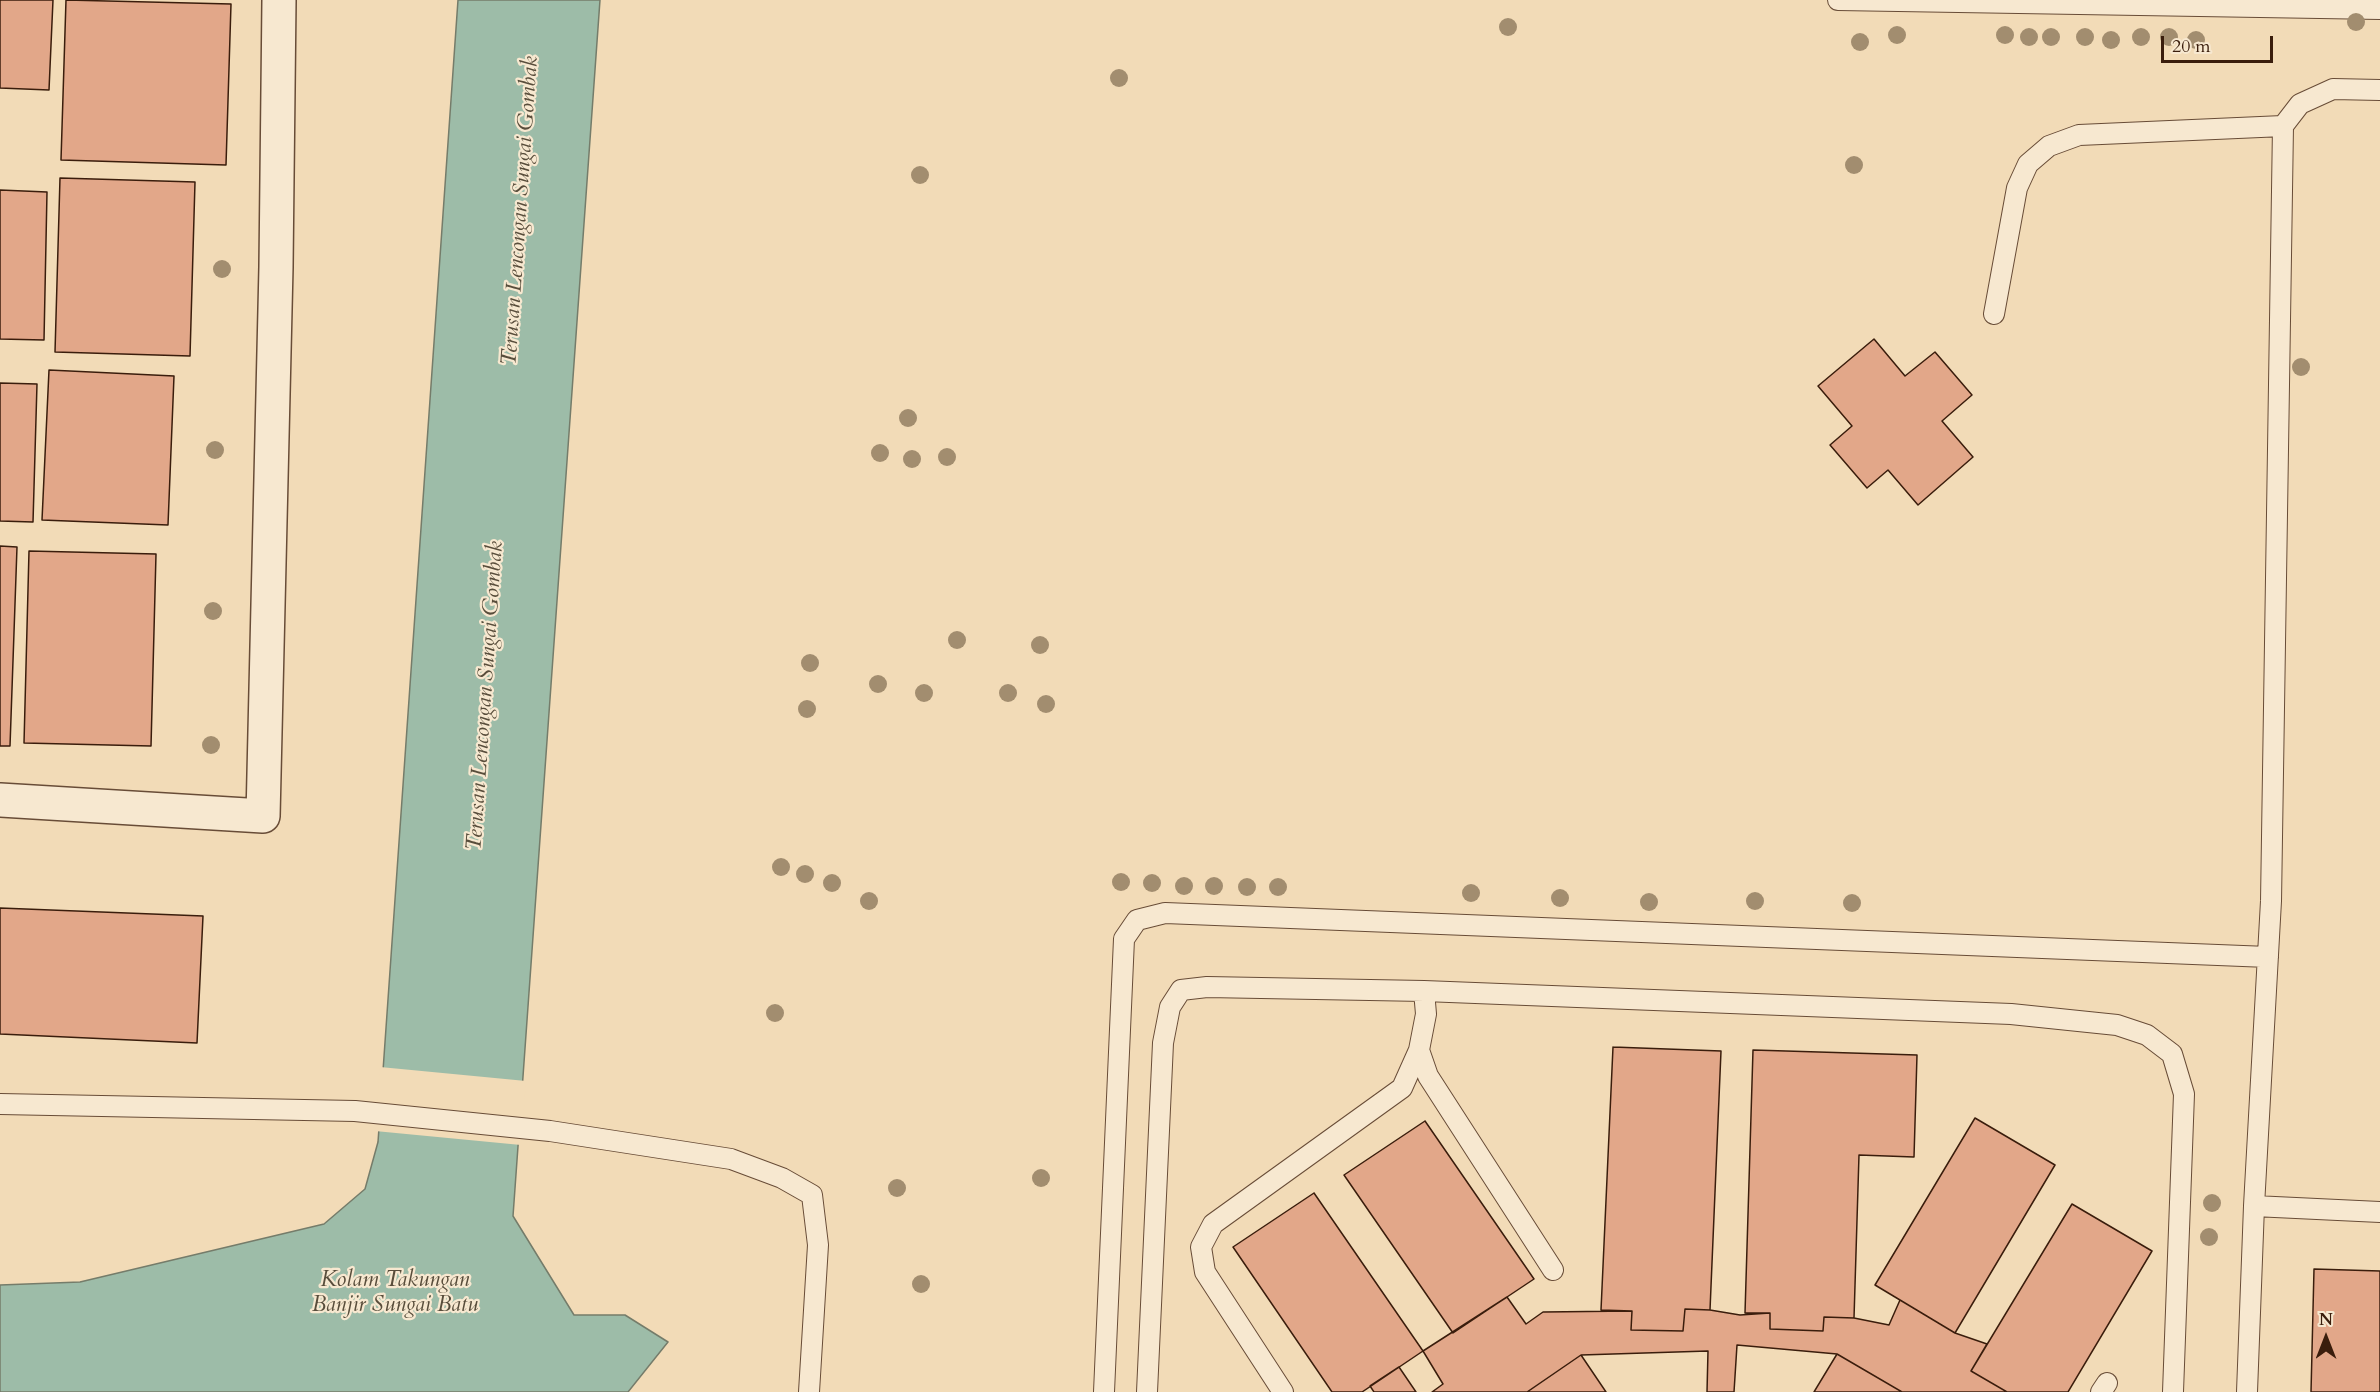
<!DOCTYPE html>
<html>
<head>
<meta charset="utf-8">
<style>
	body { margin:0 }
	#map { position:relative; width:2380px; height:1392px; overflow:hidden; background:#f2dbb7; font-family:Cardo,serif }
	canvas { display:block }
	.north { position:absolute; left:2296px; top:1308px; width:60px; height:60px; -webkit-text-stroke:4px #f7e8d0; paint-order:stroke; rotate:0deg; font-size:16px; font-weight:700; line-height:24px; text-align:center; color:#3a1d0c }
	.north::after { content:''; display:block; margin:auto; width:21px; height:27px; background:#3a1d0c; clip-path:polygon(50% 0,100% 100%,50% 72%,0 100%) }
	.scale { position:absolute; left:2161px; top:36px; width:112px; height:27px; box-sizing:border-box; border:3px solid #3a1d0c; border-top:0; padding-left:8px; font-size:18px; line-height:21px; white-space:nowrap; color:#3a1d0c; -webkit-text-stroke:4px #f7e8d0; paint-order:stroke }
</style>
</head>
<body>
<div id="map">
<canvas width="2380" height="1392"></canvas>
<div class="north">N</div>
<div class="scale">20 m</div>
</div>
<script>
const ctx = document.querySelector('canvas').getContext('2d');
ctx.lineJoin = 'round';
function paint(path, color) {
  ctx.fillStyle = color;
  ctx.fill(path, 'evenodd');
}
function poly(rows) {
  const path = new Path2D();
  for (const r of rows) {
    path.moveTo(r[0], r[1]);
    for (let i = 2; i < r.length; i += 2) path.lineTo(r[i], r[i + 1]);
  }
  return path;
}
function stroke(path, color, width, dash) {
  ctx.strokeStyle = color;
  ctx.lineWidth = width;
  ctx.lineCap = dash ? 'butt' : 'round';
  ctx.setLineDash(dash || []);
  ctx.stroke(path);
}
function write(font, color, halo, rows, align = 'center') {
  ctx.font = font + ' Cardo,serif';
  ctx.lineWidth = 4.5;
  ctx.setLineDash([]);
  ctx.textBaseline = 'middle';
  ctx.strokeStyle = halo;
  ctx.fillStyle = color;
  for (const [text, x, y, turn = 0] of rows) {
    ctx.save();
    ctx.translate(x, y);
    ctx.rotate((+turn || 0) * Math.PI / 180);
    ctx.textAlign = isNaN(turn) ? turn : align;
    if (halo) ctx.strokeText(text, 0, 0);
    ctx.fillText(text, 0, 0);
    ctx.restore();
  }
}
const water = poly([
	[458,0,600,0,513,1216,574,1315,625,1315,668,1342,628,1392,0,1392,0,1285,80,1282,324,1224,365,1189,378,1142,458,0]
]);
const pier = poly([
	[380,1067,526,1081,521,1145,375,1131]
]);
const building = poly([
	[0,0,53,0,49,90,0,88,0,0],
	[66,0,231,4,226,165,61,160,66,0],
	[60,178,195,182,190,356,55,352,60,178],
	[0,190,47,192,44,340,0,339,0,190],
	[1874,339,1905,376,1935,352,1972,395,1942,421,1973,457,1918,505,1888,470,1867,488,1830,445,1852,426,1818,386,1874,339],
	[49,370,174,376,168,525,42,520,49,370],
	[0,383,37,384,33,522,0,521,0,383],
	[0,546,17,547,10,746,0,746,0,546],
	[29,551,156,554,151,746,24,743,29,551],
	[0,908,203,916,197,1043,0,1034,0,908],
	[1613,1047,1721,1051,1710,1310,1685,1309,1683,1331,1631,1330,1632,1311,1601,1310,1613,1047],
	[1753,1050,1917,1055,1914,1157,1859,1155,1854,1318,1824,1317,1823,1331,1770,1329,1770,1313,1745,1313,1753,1050],
	[1975,1118,2055,1165,1955,1333,1875,1285,1975,1118],
	[1425,1121,1534,1279,1453,1333,1344,1175,1425,1121],
	[1314,1193,1423,1351,1362,1392,1332,1392,1233,1247,1314,1193],
	[2072,1204,2152,1251,2068,1392,2007,1392,1971,1371,2072,1204],
	[2314,1269,2380,1271,2380,1392,2311,1392,2314,1269],
	[1507,1297,1526,1324,1543,1312,1632,1311,1631,1330,1683,1331,1685,1309,1710,1310,1740,1315,1770,1313,1770,1329,1823,1331,1824,1317,1854,1318,1889,1325,1900,1300,1955,1333,1987,1344,1971,1371,2007,1392,1902,1392,1837,1354,1737,1345,1734,1392,1707,1392,1708,1351,1581,1355,1527,1392,1432,1392,1443,1384,1423,1351,1507,1297],
	[1837,1354,1902,1392,1814,1392,1837,1354],
	[1581,1355,1606,1392,1527,1392,1581,1355],
	[1399,1367,1416,1392,1374,1392,1370,1386,1399,1367]
]);
const lane = poly([
	[1838,0,2380,9],
	[1994,314,2017,188,2028,164,2049,146,2079,135,2283,126],
	[1419,1050,1428,1076,1553,1270],
	[0,1104,355,1111,550,1131,731,1159,782,1178,812,1195,818,1245,809,1392],
	[2254,1206,2380,1212],
	[1104,1392,1124,939,1137,920,1165,913,2268,957],
	[1147,1392,1163,1043,1170,1007,1181,990,1207,987,1424,991,2011,1014,2117,1025,2147,1035,2172,1054,2184,1094,2173,1392],
	[1283,1392,1205,1272,1201,1247,1213,1224,1402,1088,1419,1050,1426,1014,1424,991],
	[2101,1392,2107,1383],
	[2247,1392,2254,1206,2271,901,2283,126,2300,104,2333,89,2380,90]
]);
const street = poly([
	[0,800,263,816,276,267,279,0]
]);
const trees = [
	[2356,22],
	[1508,27],
	[1897,35],
	[2005,35],
	[2029,37],
	[2051,37],
	[2085,37],
	[2141,37],
	[2169,37],
	[2111,40],
	[2196,40],
	[1860,42],
	[1119,78],
	[1854,165],
	[920,175],
	[222,269],
	[2301,367],
	[908,418],
	[215,450],
	[880,453],
	[947,457],
	[912,459],
	[213,611],
	[957,640],
	[1040,645],
	[810,663],
	[878,684],
	[924,693],
	[1008,693],
	[1046,704],
	[807,709],
	[211,745],
	[781,867],
	[805,874],
	[1121,882],
	[832,883],
	[1152,883],
	[1184,886],
	[1214,886],
	[1247,887],
	[1278,887],
	[1471,893],
	[1560,898],
	[869,901],
	[1755,901],
	[1649,902],
	[1852,903],
	[775,1013],
	[1041,1178],
	[897,1188],
	[2212,1203],
	[2209,1237],
	[921,1284]
];
const waterNames = [
	["Terusan Lencongan Sungai Gombak",521,211,-86],
	["Terusan Lencongan Sungai Gombak",486,696,-86],
	["Kolam Takungan",395,1281],
	["Banjir Sungai Batu",395,1306]
];
paint(water, '#9dbca8');
stroke(water, '#757c6a', 1.5);
paint(pier, '#f2dbb7');
paint(building, '#e2a789');
stroke(building, '#3a1d0c', 1.5);
stroke(lane, '#684c37', 22);
stroke(street, '#684c37', 36);
stroke(lane, '#f7e8d0', 20);
stroke(street, '#f7e8d0', 33);
ctx.fillStyle = '#a28d6f';
for (const [x, y] of trees) {
  ctx.beginPath();
  ctx.arc(x, y, 9, 0, 2 * Math.PI);
  ctx.fill();
}
write('italic 22px', '#584d3b', '#f7e8d0', waterNames);
</script>
</body>
</html>
